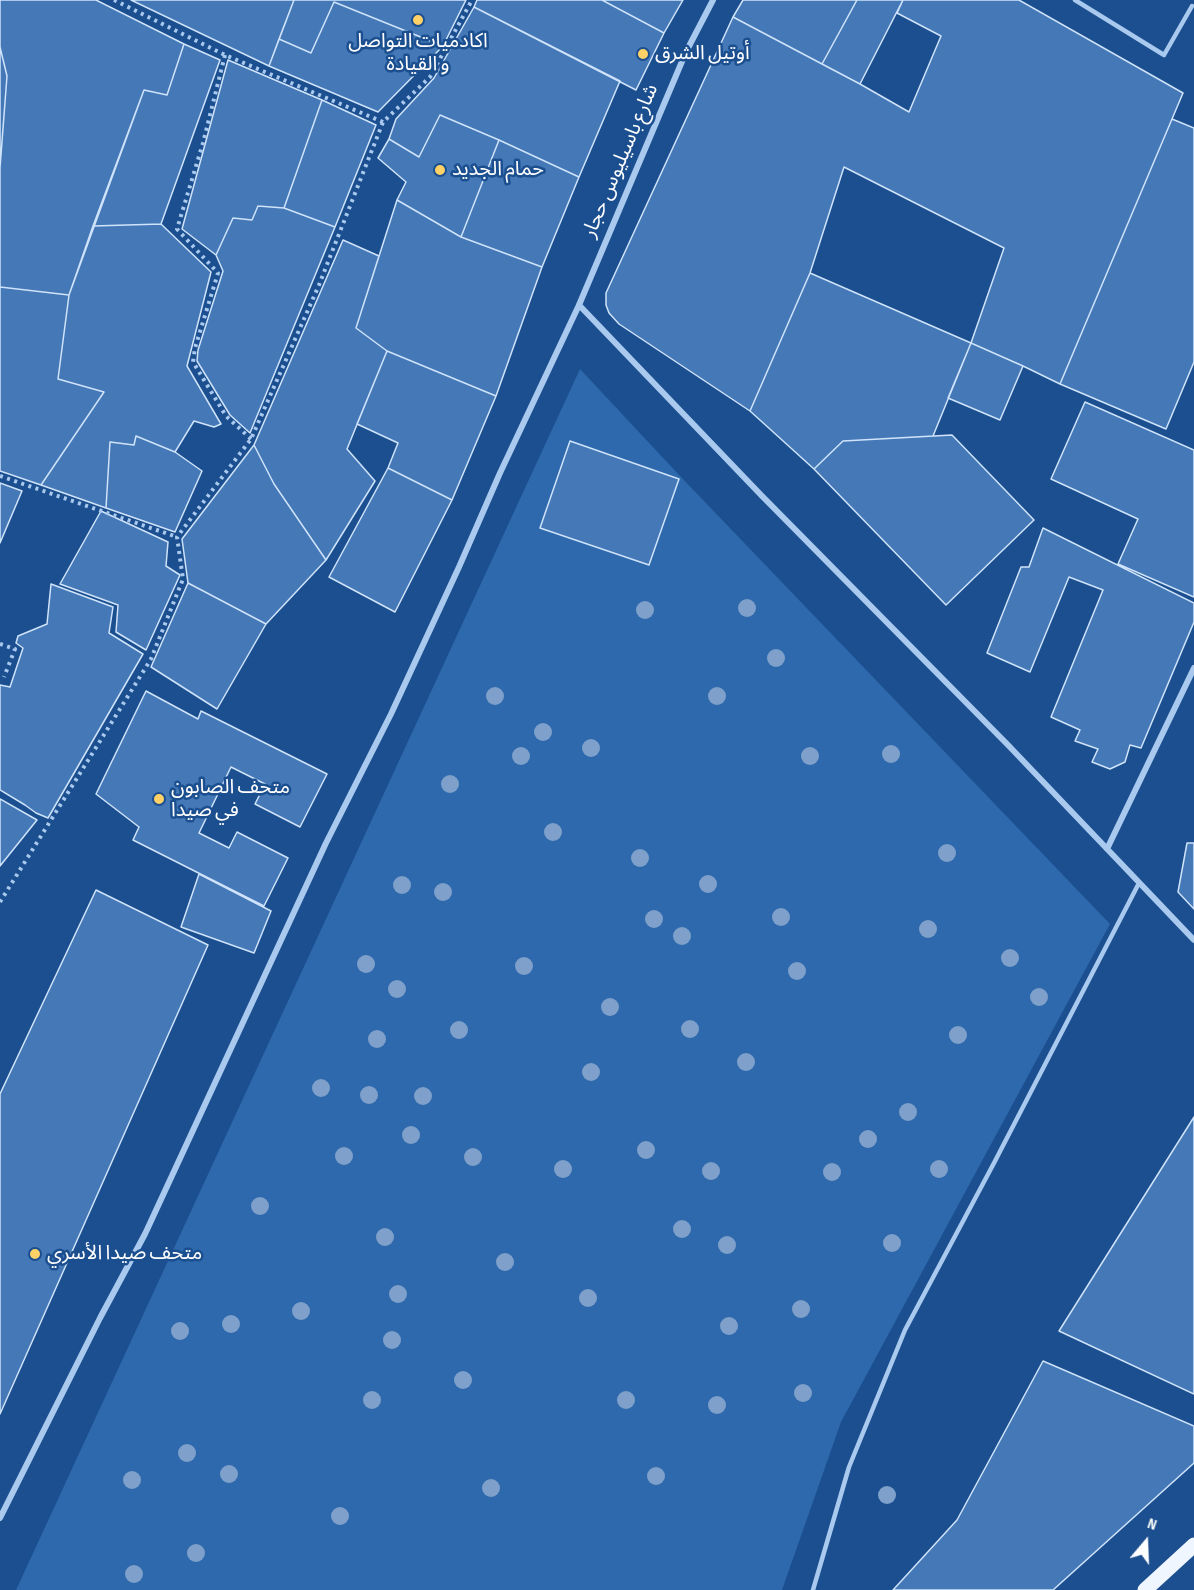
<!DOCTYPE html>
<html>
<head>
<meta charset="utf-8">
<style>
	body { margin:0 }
	#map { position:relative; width:1194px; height:1590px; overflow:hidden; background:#1b4f8f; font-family:"Sofia Sans Condensed",sans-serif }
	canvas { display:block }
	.north { position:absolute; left:1116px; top:1512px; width:60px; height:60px; -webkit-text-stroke:4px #1b4f8f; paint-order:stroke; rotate:19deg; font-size:16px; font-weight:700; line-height:24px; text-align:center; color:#fff }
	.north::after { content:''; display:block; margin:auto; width:21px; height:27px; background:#fff; clip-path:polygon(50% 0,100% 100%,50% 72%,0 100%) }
</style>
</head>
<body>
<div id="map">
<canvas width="1194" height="1590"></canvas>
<div class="north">N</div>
</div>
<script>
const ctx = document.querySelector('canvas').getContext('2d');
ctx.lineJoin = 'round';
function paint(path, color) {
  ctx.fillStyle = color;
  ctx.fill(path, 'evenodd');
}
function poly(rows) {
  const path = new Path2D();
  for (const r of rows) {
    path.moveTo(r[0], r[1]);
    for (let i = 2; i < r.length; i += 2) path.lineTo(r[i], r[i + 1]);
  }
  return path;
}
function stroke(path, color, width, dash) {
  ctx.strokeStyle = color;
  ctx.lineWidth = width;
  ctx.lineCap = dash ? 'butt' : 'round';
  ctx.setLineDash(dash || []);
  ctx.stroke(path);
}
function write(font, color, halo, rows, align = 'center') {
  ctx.font = font + ' "Sofia Sans Condensed","Noto Sans Arabic",sans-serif';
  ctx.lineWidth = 5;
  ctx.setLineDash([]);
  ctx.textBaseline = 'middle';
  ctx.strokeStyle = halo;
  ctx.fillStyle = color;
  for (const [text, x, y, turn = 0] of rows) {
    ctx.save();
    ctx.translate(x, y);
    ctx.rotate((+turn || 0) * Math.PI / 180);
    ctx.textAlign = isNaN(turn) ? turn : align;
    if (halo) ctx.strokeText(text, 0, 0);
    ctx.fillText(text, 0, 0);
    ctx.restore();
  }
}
const green = poly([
	[580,369,680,476,1110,924,841,1422,782,1590,16,1590]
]);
const building = poly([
	[0,0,96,0,184,44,167,95,144,90,69,295,0,287,0,168,7,76,0,47,0,0],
	[131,0,294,0,269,66,131,0],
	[294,0,466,0,443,46,334,2,311,53,279,39,294,0],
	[477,0,602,0,664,33,636,90,474,7,477,0],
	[602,0,683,0,664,33,602,0],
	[743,0,857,0,822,64,733,17,743,0],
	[857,0,903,0,860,84,822,64,857,0],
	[903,0,1019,0,1183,93,1060,384,1023,366,971,343,1004,248,844,167,810,273,750,411,619,324,609,313,606,305,606,293,733,17,860,84,909,112,941,36,897,13,903,0],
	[334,2,443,46,378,112,269,66,279,39,311,53,334,2],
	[474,7,620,81,579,177,499,140,440,115,419,157,389,139,396,119,434,78,474,7],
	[184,44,220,60,161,224,93,226,144,90,167,95,184,44],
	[0,47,7,76,0,168,0,47],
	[228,60,322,100,284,208,258,206,252,220,233,218,216,255,182,229,228,60],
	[322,100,376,125,335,227,284,208,322,100],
	[440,115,499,140,461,237,397,200,406,182,378,158,389,139,419,157,440,115],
	[1172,119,1194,128,1194,362,1166,429,1060,384,1172,119],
	[499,140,579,177,542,267,461,237,499,140],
	[397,200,461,237,542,267,496,396,387,351,356,328,397,200],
	[258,206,284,208,335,227,250,433,230,415,197,361,198,350,223,271,216,255,233,218,252,220,258,206],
	[161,224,211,272,187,366,221,424,214,427,194,421,175,452,136,436,134,445,110,442,106,508,41,485,104,392,58,379,69,295,93,226,161,224],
	[343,240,379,256,356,328,387,351,347,449,375,481,326,560,274,484,254,445,343,240],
	[810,273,971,343,933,436,843,441,814,469,750,411,810,273],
	[0,287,69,295,58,379,104,392,41,485,0,471,0,287],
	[971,343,1023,366,1000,420,948,398,971,343],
	[387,351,496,396,452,500,388,468,398,443,357,424,387,351],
	[1085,402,1194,450,1194,597,1118,564,1138,519,1051,479,1085,402],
	[952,435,1034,520,946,605,814,469,843,441,952,435],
	[136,436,175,452,202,471,175,532,106,508,110,442,134,445,136,436],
	[570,441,679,479,649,565,540,528,570,441],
	[254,445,274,484,326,560,266,624,188,583,182,539,254,445],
	[388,468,452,500,395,612,329,577,388,468],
	[0,483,22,491,0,543,0,483],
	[101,511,168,542,166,566,180,575,146,650,116,632,118,605,60,584,101,511],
	[1043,528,1194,603,1194,622,1141,748,1130,745,1125,762,1110,769,1092,762,1098,749,1075,741,1080,730,1051,717,1103,590,1069,577,1030,672,987,653,1021,567,1029,567,1043,528],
	[188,583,266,624,217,709,151,667,188,583],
	[51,584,113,607,109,633,143,654,48,818,36,813,25,805,0,790,0,685,10,687,23,648,16,643,18,636,47,624,51,584],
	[146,691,198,719,201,711,327,774,300,827,255,804,265,784,231,767,199,833,229,848,237,832,288,858,264,906,133,840,139,827,96,794,146,691],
	[0,799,37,820,0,866,0,799],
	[1187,843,1194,843,1194,909,1178,892,1187,843],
	[199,874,271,911,254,953,181,927,199,874],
	[96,890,208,945,0,1414,0,1094,96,890],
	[1194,1117,1194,1394,1059,1331,1194,1117],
	[1043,1361,1194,1426,1194,1463,1053,1590,893,1590,957,1520,1043,1361]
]);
const path = poly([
	[114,0,225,55,383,122],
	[225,55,203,143,177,229,218,273,195,348,193,362,226,416,251,439],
	[0,476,177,537],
	[0,644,15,649,4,677],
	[0,902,151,659,183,579,177,537,251,439,319,285,383,122,430,77,472,0]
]);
const lane = poly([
	[1075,0,1164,55,1192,6],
	[813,1590,849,1467,905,1330,994,1163,1139,883]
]);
const street = poly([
	[579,305,762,496,1008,745,1194,940],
	[1107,849,1194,668],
	[0,1518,100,1318,145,1234,326,843,391,714,459,567,500,473,579,305,686,52,713,0]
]);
const primary = poly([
	[1145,1590,1194,1545]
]);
const trees = [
	[747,608],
	[645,610],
	[776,658],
	[495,696],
	[717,696],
	[543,732],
	[591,748],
	[891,754],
	[521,756],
	[810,756],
	[450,784],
	[553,832],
	[947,853],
	[640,858],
	[708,884],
	[402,885],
	[443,892],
	[781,917],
	[654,919],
	[928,929],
	[682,936],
	[1010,958],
	[366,964],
	[524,966],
	[797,971],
	[397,989],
	[1039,997],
	[610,1007],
	[690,1029],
	[459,1030],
	[958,1035],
	[377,1039],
	[746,1062],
	[591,1072],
	[321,1088],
	[369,1095],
	[423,1096],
	[908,1112],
	[411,1135],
	[868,1139],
	[646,1150],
	[344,1156],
	[473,1157],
	[563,1169],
	[939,1169],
	[711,1171],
	[832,1172],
	[260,1206],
	[682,1229],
	[385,1237],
	[892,1243],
	[727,1245],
	[505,1262],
	[398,1294],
	[588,1298],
	[801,1309],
	[301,1311],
	[231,1324],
	[729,1326],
	[180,1331],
	[392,1340],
	[463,1380],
	[803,1393],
	[372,1400],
	[626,1400],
	[717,1405],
	[187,1453],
	[229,1474],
	[656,1476],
	[132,1480],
	[491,1488],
	[887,1495],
	[340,1516],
	[196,1553],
	[134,1574]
];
const markers = [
	[418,20,6,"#ffd166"],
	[643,54,6,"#ffd166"],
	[440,170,6,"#ffd166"],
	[159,799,6,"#ffd166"],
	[35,1254,6,"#ffd166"]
];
const poiNames = [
	["اكادميات التواصل",418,42,"center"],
	["و القيادة",418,65,"center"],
	["أوتيل الشرق",655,54],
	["حمام الجديد",452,170],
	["متحف الصابون",171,788],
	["في صيدا",171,811],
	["متحف صيدا الأسري",47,1254]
];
const streetNames = [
	["شارع باسيليوس حجار",621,161,-67]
];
paint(green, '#2e69ad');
paint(building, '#4478b7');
stroke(building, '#cfe3fa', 1.5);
stroke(path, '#a9c9ee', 4, [3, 4.5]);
stroke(lane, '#a9c9ee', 4.5);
stroke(street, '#a9c9ee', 6);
stroke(primary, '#f0f6ff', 15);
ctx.fillStyle = '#7ea0ca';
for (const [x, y] of trees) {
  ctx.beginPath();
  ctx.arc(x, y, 9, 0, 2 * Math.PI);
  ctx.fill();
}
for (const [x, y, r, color] of markers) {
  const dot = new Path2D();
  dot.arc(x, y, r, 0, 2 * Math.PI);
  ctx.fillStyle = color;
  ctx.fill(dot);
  stroke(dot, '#1b4f8f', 2);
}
write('20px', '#fff', '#1b4f8f', poiNames, 'left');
write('20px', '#fff', '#1b4f8f', streetNames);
</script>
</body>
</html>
